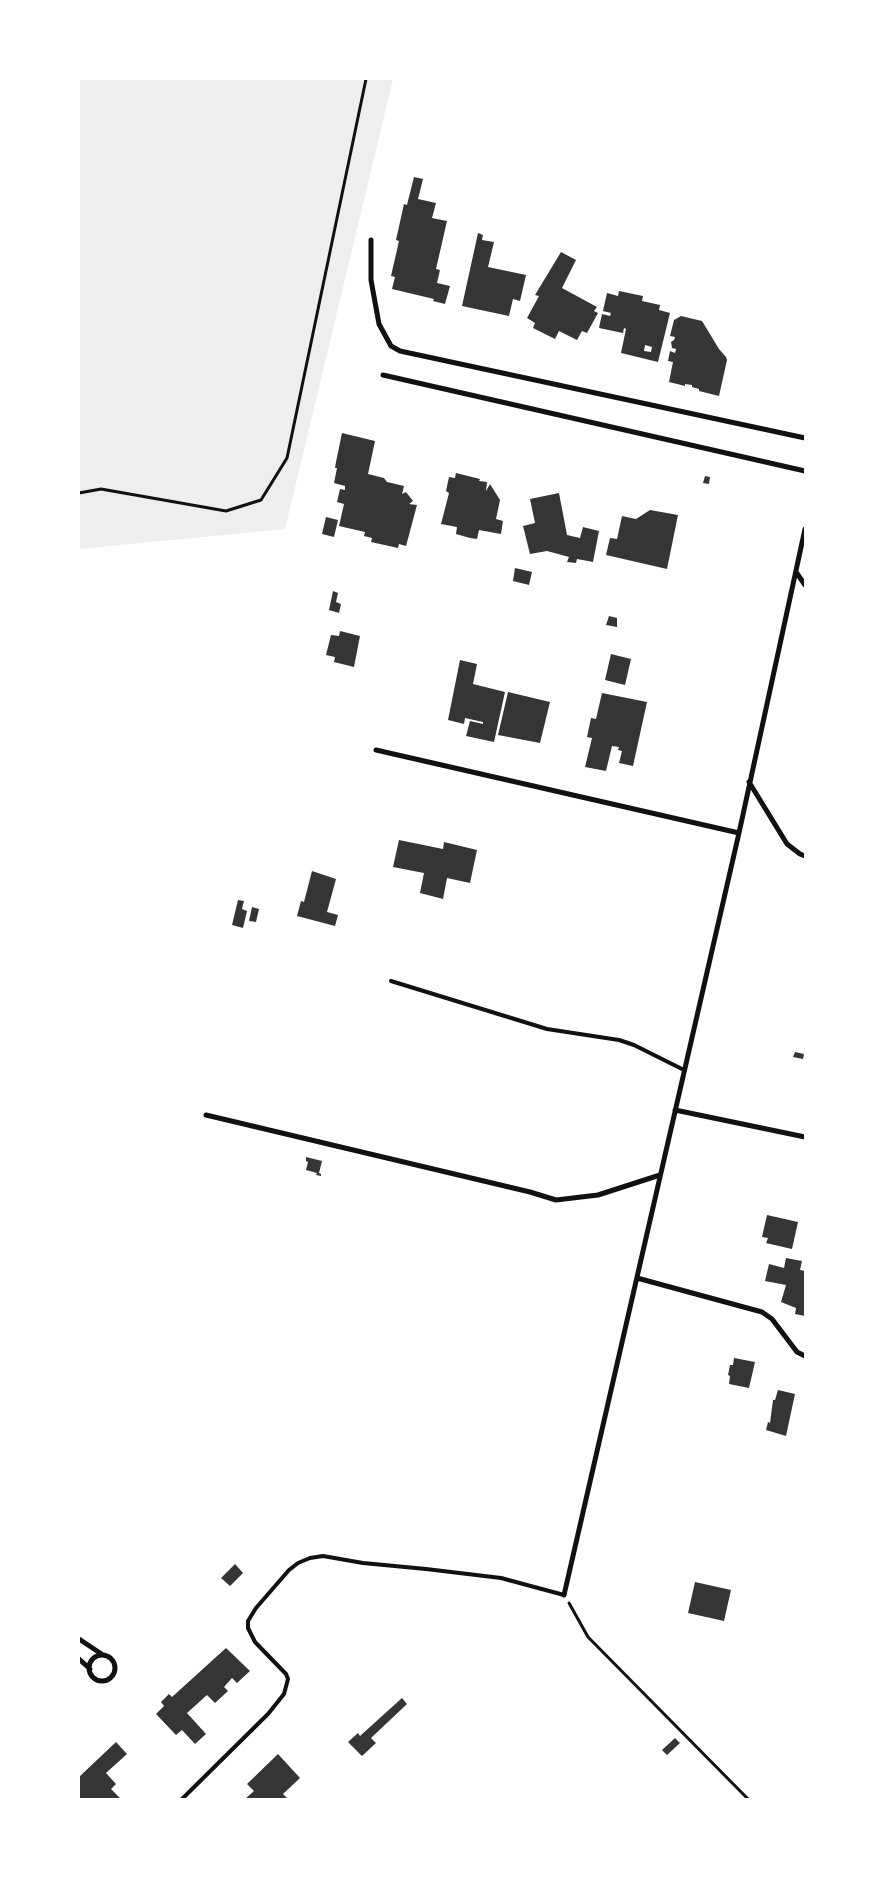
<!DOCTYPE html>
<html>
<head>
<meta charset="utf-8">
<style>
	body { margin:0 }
	#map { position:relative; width:884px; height:1878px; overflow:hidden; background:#fff; font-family:"Sofia Sans Condensed",sans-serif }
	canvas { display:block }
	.frame { position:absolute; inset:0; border:80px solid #fff; pointer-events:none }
</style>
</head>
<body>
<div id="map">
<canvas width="884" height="1878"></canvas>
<div class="frame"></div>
</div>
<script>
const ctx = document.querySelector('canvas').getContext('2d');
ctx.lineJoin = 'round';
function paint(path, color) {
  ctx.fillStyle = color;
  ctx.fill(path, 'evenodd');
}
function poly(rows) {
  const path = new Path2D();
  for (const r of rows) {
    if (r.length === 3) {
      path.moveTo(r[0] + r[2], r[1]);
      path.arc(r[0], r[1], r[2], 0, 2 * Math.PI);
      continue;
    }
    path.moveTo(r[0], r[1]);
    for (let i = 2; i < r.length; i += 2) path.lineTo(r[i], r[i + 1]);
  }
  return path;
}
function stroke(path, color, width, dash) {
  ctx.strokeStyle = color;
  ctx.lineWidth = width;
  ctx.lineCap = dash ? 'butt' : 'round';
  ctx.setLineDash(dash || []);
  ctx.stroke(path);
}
const green = poly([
	[79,79,393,79,285,529,79,549]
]);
const building = poly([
	[414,177,423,179,418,199,436,203,432,218,447,221,436,269,440,270,437,283,450,286,445,304,433,301,434,299,392,289,395,277,391,276,399,241,396,240,404,204,407,205],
	[478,233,483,235,482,240,494,242,488,267,526,275,520,301,513,299,509,316,462,306],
	[561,252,576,260,562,288,597,307,594,311,598,313,587,333,582,331,577,340,559,331,555,339,533,328,535,323,527,318,539,296,535,295],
	[619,291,643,296,642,301,660,305,659,310,670,313,658,362,621,353,626,329,624,328,623,333,599,328,602,314,610,316,611,313,603,311,607,293,618,296],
	[645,345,652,347,651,352,644,351],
	[681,316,702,321,719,349,726,357,727,360,719,396,699,391,699,389,692,387,692,385,685,384,685,386,669,382,673,362,668,361,670,351,675,353,676,349,672,348,671,342,674,340,675,337,670,336,674,320],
	[342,433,375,441,368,474,384,478,387,482,404,486,402,494,406,492,413,501,409,504,417,505,406,546,399,544,398,548,371,542,372,538,364,536,365,532,339,526,344,504,337,502,340,489,345,490,345,486,334,483,337,468,335,468,336,462],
	[456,473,480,479,479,481,487,482,486,491,490,484,500,500,496,519,503,521,501,534,479,530,477,539,470,538,456,534,457,527,441,524,449,493,446,491,449,477,455,478],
	[705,476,710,477,709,484,703,483],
	[559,493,567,535,580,538,583,527,599,531,593,562,577,559,576,563,567,562,569,557,547,551,530,554,523,526,535,523,530,499],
	[650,510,678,515,667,569,606,555,610,538,617,539,622,516,636,519],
	[326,517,338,520,334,537,322,534],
	[515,568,532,572,529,585,513,581],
	[333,591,338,593,336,602,341,604,339,613,329,610],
	[609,616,617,618,617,627,606,625],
	[340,631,360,636,354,667,334,662,335,657,326,655,331,635,339,636],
	[611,654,631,659,625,685,605,680],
	[460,660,477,664,473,684,505,692,494,742,466,736,470,721,483,724,483,722,465,718,464,724,448,720],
	[508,692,550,702,540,743,498,735],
	[602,693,647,702,633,766,619,763,622,751,618,750,619,747,612,746,606,771,585,767,592,738,587,737,591,718,596,719],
	[399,840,443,849,444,842,477,850,470,883,447,878,443,899,420,893,424,873,393,867],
	[312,871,336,879,327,912,338,915,335,926,297,916,301,901,304,902],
	[238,900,244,901,242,909,247,911,243,928,232,925],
	[252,907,259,909,256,922,249,921],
	[795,1052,804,1054,803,1059,793,1057],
	[306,1157,322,1161,319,1173,321,1174,321,1176,316,1175,317,1173,306,1170,308,1162,306,1161],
	[767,1215,798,1222,792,1249,766,1243,768,1238,762,1237],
	[786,1258,802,1261,800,1270,805,1271,805,1316,795,1314,796,1308,781,1302,786,1285,765,1281,769,1264,784,1268],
	[734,1358,755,1362,749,1388,729,1384,730,1376,728,1375,730,1365,733,1365],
	[778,1390,795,1394,786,1436,766,1430,768,1422,770,1423,773,1400,775,1400],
	[235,1564,243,1573,230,1586,221,1578],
	[695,1582,731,1590,724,1621,688,1613],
	[226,1648,250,1671,237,1683,232,1678,224,1687,228,1691,215,1703,207,1695,187,1713,206,1734,195,1744,182,1730,176,1735,156,1714,164,1706,161,1702,169,1694,172,1697],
	[402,1698,407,1704,371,1738,376,1743,362,1756,348,1742,358,1733,360,1736],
	[675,1738,680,1743,667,1755,662,1750],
	[116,1742,127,1754,106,1773,116,1784,111,1789,121,1799,79,1799,79,1777],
	[278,1754,300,1778,283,1794,288,1799,245,1799,254,1791,247,1784]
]);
const path = poly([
	[79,493,101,489,226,511,261,500,287,458,366,79],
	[569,1603,588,1637,748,1799]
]);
const service = poly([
	[391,981,547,1029,619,1040,634,1045,684,1070],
	[182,1799,268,1714,284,1694,288,1679,286,1674,255,1642,248,1628,248,1621,256,1608,289,1570,298,1563,310,1558,323,1556,363,1563,426,1569,501,1578,564,1595]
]);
const minor = poly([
	[371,240,371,280,379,324,391,346,400,351,805,438],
	[383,375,805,471],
	[796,572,805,585],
	[376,750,739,833],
	[749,782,787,844,800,854,805,856],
	[675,1110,805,1137],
	[206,1115,530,1192,556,1200,598,1195,660,1175],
	[637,1278,762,1312,772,1319,797,1352,805,1356],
	[564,1595,739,833,805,529],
	[79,1639,103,1655],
	[102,1668,13],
	[79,1659,90,1669]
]);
paint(green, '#eee');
paint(building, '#353535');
stroke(path, '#111', 3);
stroke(service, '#111', 4);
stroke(minor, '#111', 5);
</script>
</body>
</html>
